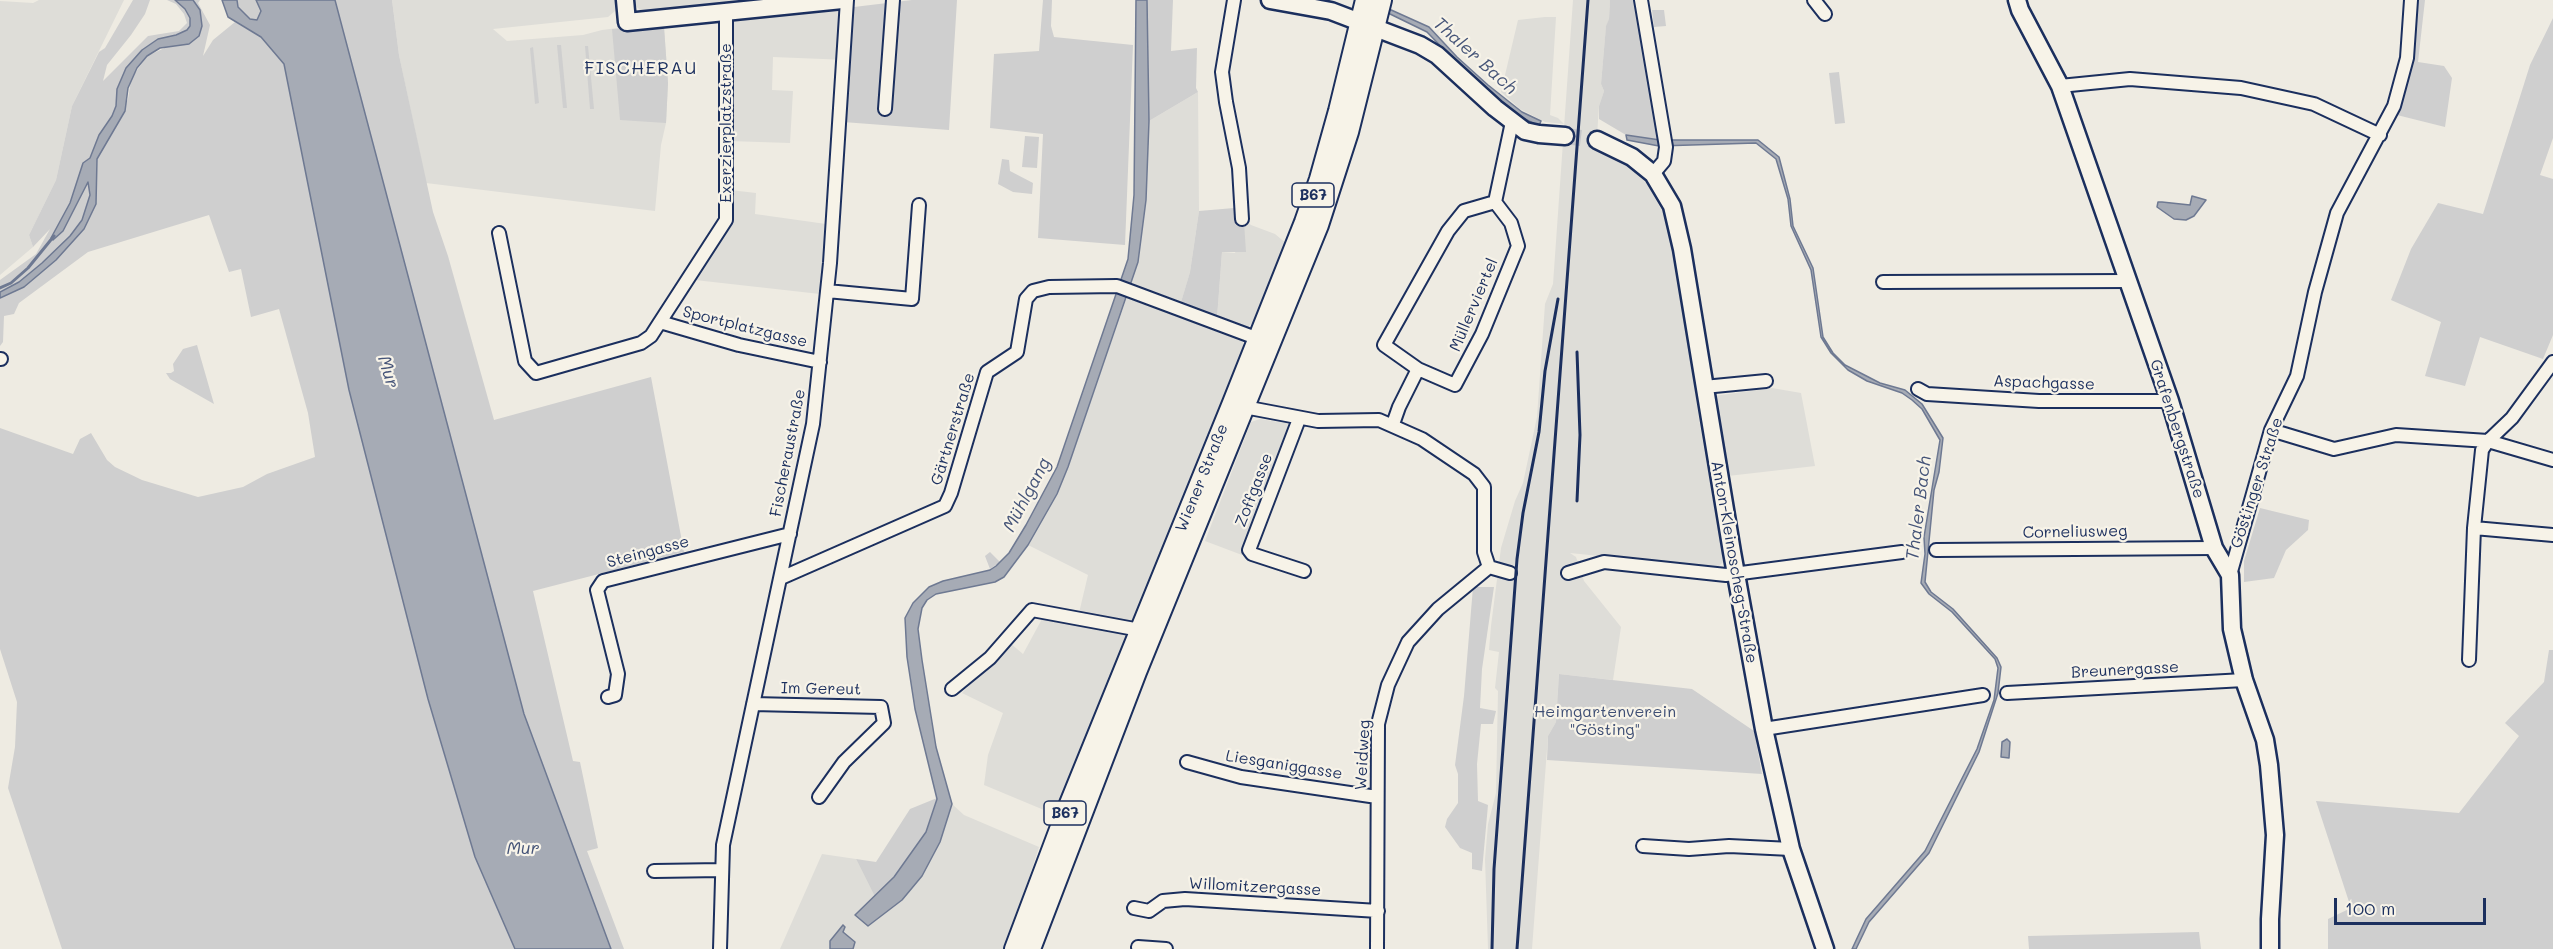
<!DOCTYPE html>
<html>
<head>
<meta charset="utf-8">
<style>
	body { margin:0 }
	#map { position:relative; width:2553px; height:949px; overflow:hidden; background:#eeebe2; font-family:Mali,sans-serif }
	canvas { display:block }
	.scale { position:absolute; left:2334px; top:898px; width:152px; height:27px; box-sizing:border-box; border:3px solid #1b2f5e; border-top:0; padding-left:8px; font-size:18px; line-height:21px; white-space:nowrap; color:#1b2f5e; -webkit-text-stroke:4px #f7f3e8; paint-order:stroke }
</style>
</head>
<body>
<div id="map">
<canvas width="2553" height="949"></canvas>
<div class="scale">100 m</div>
</div>
<script>
const ctx = document.querySelector('canvas').getContext('2d');
ctx.lineJoin = 'round';
function paint(path, color) {
  ctx.fillStyle = color;
  ctx.fill(path, 'evenodd');
}
function poly(rows) {
  const path = new Path2D();
  for (const r of rows) {
    path.moveTo(r[0], r[1]);
    for (let i = 2; i < r.length; i += 2) path.lineTo(r[i], r[i + 1]);
  }
  return path;
}
function stroke(path, color, width, dash) {
  ctx.strokeStyle = color;
  ctx.lineWidth = width;
  ctx.lineCap = dash ? 'butt' : 'round';
  ctx.setLineDash(dash || []);
  ctx.stroke(path);
}
function write(font, color, halo, rows, align = 'center') {
  ctx.font = font + ' Mali,sans-serif';
  ctx.lineWidth = 4.5;
  ctx.setLineDash([]);
  ctx.textBaseline = 'middle';
  ctx.strokeStyle = halo;
  ctx.fillStyle = color;
  for (const [text, x, y, turn = 0] of rows) {
    ctx.save();
    ctx.translate(x, y);
    ctx.rotate((+turn || 0) * Math.PI / 180);
    ctx.textAlign = isNaN(turn) ? turn : align;
    if (halo) ctx.strokeText(text, 0, 0);
    ctx.fillText(text, 0, 0);
    ctx.restore();
  }
}
const built = poly([
	[39,0,124,0,72,106,56,180,29,235,33,247,0,275,0,1,33,3],
	[392,0,616,0,615,11,608,17,493,29,507,41,583,35,602,30,634,26,664,27,668,83,666,123,661,145,655,211,426,183,399,55],
	[630,0,768,0,644,14],
	[1573,0,1610,0,1609,20,1606,27,1601,84,1604,91,1599,106,1596,151,1609,154,1634,170,1648,185,1667,220,1675,247,1699,419,1724,561,1717,568,1570,553,1576,557,1584,581,1621,627,1613,680,1559,674,1556,722,1548,736,1532,949,1488,949,1485,859,1488,824,1496,793,1498,691,1495,688,1499,652,1489,650,1491,626,1501,548,1515,501,1523,483,1537,417,1545,304,1553,284],
	[837,9,852,11,848,60,773,57,772,90,793,91,790,143,729,141,732,20],
	[1545,17,1556,17,1550,115,1558,118,1564,124,1545,122,1520,109,1501,92,1518,20],
	[1198,92,1199,211,1190,272,1181,302,1131,283,1138,262,1146,200,1149,121],
	[730,190,756,193,755,214,826,224,820,294,695,280,727,226],
	[1244,219,1251,225,1275,234,1287,244,1253,322,1247,328,1217,318,1222,252,1235,253],
	[1128,294,1240,335,1244,346,1056,815,984,785,988,755,1003,713,962,693,1010,643,1023,654,1049,606,1079,613,1088,575,1028,545,1057,494,1068,467],
	[1772,388,1801,393,1815,466,1728,476,1714,396],
	[1260,419,1291,424,1292,431,1242,555,1205,541,1251,422],
	[952,804,964,815,1039,847,1006,949,848,949,830,941,830,949,780,949,822,854,856,859,875,897,940,842]
]);
const green = poly([
	[133,0,150,0,145,14,131,35,107,65,103,81,148,36,179,31,187,23,184,14,176,4,167,0,175,0,185,8,190,18,190,26,187,30,176,35,158,39,142,50,126,68,117,89,116,106,112,116,99,135,90,158,83,163,70,203,52,238,54,240,63,231,88,181,90,195,82,220,70,236,54,252,19,282,0,292,0,280,36,254,50,229,33,247,29,235,56,180,72,106,99,52,105,48],
	[193,0,200,0,198,3,210,25,203,56,213,40,235,22,261,37,284,64,349,390,428,699,475,857,515,949,62,949,8,788,15,747,17,702,0,649,0,428,73,454,80,439,91,433,107,460,115,467,142,480,198,497,243,487,267,474,315,457,308,413,279,309,251,317,241,269,229,272,209,215,88,252,19,303,14,314,4,316,3,342,0,346,0,298,24,287,56,260,84,229,96,204,97,159,128,99,131,79,147,56,169,46,189,44,202,26,200,10],
	[237,0,256,0,261,11,257,20,250,19,238,7],
	[335,0,392,0,399,55,433,212,448,256,494,420,651,377,684,552,533,591,573,761,580,762,598,848,587,851,624,949,611,949,524,714],
	[912,0,957,0,949,130,843,122,854,7],
	[1043,0,1052,0,1051,26,1054,37,1133,45,1125,245,1038,238,1043,134,990,128,994,54,1039,51],
	[1147,0,1173,0,1171,51,1197,48,1196,88,1198,92,1149,121],
	[1610,0,1637,0,1649,90,1655,121,1658,120,1660,140,1626,135,1599,119,1599,106,1604,91,1601,84,1606,26,1609,19],
	[2417,0,2425,0,2418,62,2444,66,2452,78,2445,127,2397,115,2412,63],
	[1652,10,1664,10,1666,26,1654,27],
	[2553,18,2553,138,2540,175,2553,179,2553,335,2543,359,2480,337,2465,386,2425,376,2441,322,2391,300,2411,249,2438,203,2483,214,2530,65],
	[664,27,668,83,666,123,620,120,612,29],
	[557,45,561,45,567,108,563,108],
	[585,46,588,46,594,109,590,109],
	[533,47,539,103,535,104,530,48],
	[1839,72,1845,123,1835,124,1829,73],
	[1025,136,1039,137,1037,168,1022,167],
	[1002,159,1009,160,1010,171,1033,183,1032,194,1013,192,998,184],
	[1234,208,1236,221,1244,222,1246,252,1222,252,1217,318,1181,302,1190,272,1199,211],
	[197,345,214,404,170,379,166,373,171,373,174,371,173,364,183,349],
	[2260,508,2309,520,2308,530,2286,550,2274,578,2244,582,2244,561],
	[990,552,1000,562,990,569,985,556],
	[1473,587,1494,587,1482,669,1480,708,1496,711,1493,724,1481,724,1477,764,1478,801,1488,805,1482,871,1472,869,1472,853,1460,848,1445,827,1447,819,1458,803,1458,774,1455,765,1464,696],
	[2549,650,2553,650,2553,949,2328,949,2328,919,2351,908,2316,801,2459,813,2519,736,2505,723,2544,682],
	[1559,674,1692,689,1754,731,1762,774,1547,760,1548,736,1556,722],
	[937,798,926,832,894,877,875,897,856,859,876,862,910,809],
	[2199,932,2201,949,2029,949,2028,936]
]);
const water = poly([
	[175,0,193,0,200,10,202,26,199,36,189,44,160,48,147,56,137,68,128,88,125,111,97,159,96,204,84,229,56,260,24,287,0,298,0,292,19,282,42,263,70,236,82,220,90,195,88,182,63,231,53,240,51,238,70,203,83,163,90,158,99,135,112,116,116,106,117,89,126,68,142,50,158,39,176,35,187,30,190,26,190,18,185,9,175,0],
	[222,0,237,0,238,7,250,19,257,20,261,11,256,0,335,0,524,714,611,949,515,949,475,857,428,699,349,390,284,64,261,37,228,17,222,0],
	[1136,0,1147,0,1149,121,1146,200,1138,262,1068,467,1057,494,1028,545,1004,577,995,582,936,594,927,600,922,608,918,629,922,660,936,747,952,804,940,842,922,876,902,900,868,926,855,915,894,877,926,832,937,799,915,709,907,657,905,618,913,603,929,587,943,581,990,570,996,566,1009,553,1026,525,1057,467,1128,259,1134,195,1136,0],
	[1389,9,1429,27,1457,57,1488,85,1522,112,1541,121,1539,126,1521,117,1485,88,1454,60,1427,32,1388,13,1389,9],
	[1626,135,1660,140,1758,140,1779,157,1790,199,1793,226,1813,268,1823,337,1833,353,1845,365,1880,383,1905,390,1922,404,1943,438,1939,472,1934,490,1925,582,1931,592,1953,609,1997,658,2001,667,1998,693,1979,752,1929,853,1869,922,1856,949,1852,949,1866,919,1925,851,1977,749,1994,700,1998,668,1995,659,1952,612,1929,594,1921,583,1925,554,1924,537,1940,440,1922,409,1912,400,1902,393,1867,381,1848,370,1831,353,1821,337,1811,270,1791,226,1788,199,1776,159,1756,143,1659,146,1627,140,1626,135],
	[2192,196,2206,200,2194,216,2186,220,2174,219,2157,207,2158,202,2162,202,2190,205,2192,196],
	[2007,739,2010,742,2009,758,2001,757,2002,742,2007,739],
	[843,925,845,927,843,932,855,942,853,949,830,949,830,941,843,925]
]);
const stream = poly([
	[0,288,11,283,28,268,54,236]
]);
const secondaryTunnel = poly([
	[1565,136,1597,140]
]);
const street = poly([
	[1234,0,1222,72,1226,102,1239,168,1242,219],
	[1641,0,1666,147,1664,161,1653,174],
	[1814,0,1825,14],
	[2060,86,2130,79,2241,88,2314,104,2380,135],
	[885,109,893,0],
	[1495,202,1464,211,1448,231,1384,345,1418,369,1455,385,1482,334,1518,246,1511,223,1495,202,1512,122],
	[499,233,525,361,536,373,641,343,651,336,660,322,739,345,820,362],
	[1883,282,2127,281],
	[827,291,912,299,919,205],
	[660,322,726,220,726,12],
	[0,359,1,359],
	[1704,387,1766,381],
	[1918,389,1927,394,2039,401,2170,401],
	[1239,406,1318,421,1379,420,1422,439,1474,474,1484,487,1484,552,1489,567,1510,573],
	[1299,419,1249,550,1252,554,1304,571],
	[1393,424,1399,407,1418,369],
	[2271,430,2334,449,2396,435,2488,441,2553,460],
	[2474,528,2553,535],
	[1936,550,2214,548],
	[1568,573,1604,562,1726,575,1902,552],
	[2230,575,2271,430,2297,376,2315,292,2337,213,2394,106,2407,58,2411,0],
	[781,578,945,506,951,493,987,372,1017,352,1026,299,1033,291,1049,287,1117,286,1256,338],
	[2469,660,2474,528,2482,450,2488,441,2512,418,2553,362],
	[952,689,990,658,1032,610,1140,630],
	[2007,693,2244,680],
	[608,697,615,695,618,674,597,590,603,581,790,534],
	[753,704,881,707,884,723,844,762,819,797],
	[1764,729,1983,695],
	[1187,762,1241,777,1377,797],
	[1643,846,1689,849,1729,846,1791,849],
	[654,871,722,870],
	[1134,908,1149,911,1163,901,1185,899,1378,911],
	[1138,947,1166,949],
	[720,949,723,845,813,424,830,263,847,0],
	[1377,949,1378,724,1388,685,1408,642,1438,609,1489,567]
]);
const secondary = poly([
	[625,0,627,22,842,0],
	[1270,0,1331,11,1420,45,1437,55,1495,108,1525,131,1539,134,1565,136],
	[2017,0,2020,10,2060,86,2170,401,2214,548,2230,575,2232,629,2244,680,2265,740,2269,765,2275,835,2270,919,2270,949],
	[1597,140,1632,157,1653,174,1672,206,1682,249,1732,552,1764,729,1791,849,1825,949]
]);
const primary = poly([
	[1014,949,1064,816,1232,403,1304,222,1319,179,1338,111,1365,0],
	[1031,949,1137,672,1319,225,1349,132,1382,0]
]);
const rail = poly([
	[1577,501,1580,435,1577,352],
	[1492,949,1494,869,1517,559,1523,513,1539,432,1545,371,1558,299],
	[1517,949,1588,0]
]);
const shields = [
	[1313,195,42],
	[1065,813,42]
];
const shieldNames = [
	["B67",1313,195],
	["B67",1065,813]
];
const streetNames = [
	["Exerzierplatzstraße",726,123,-90],
	["Müllerviertel",1474,305,-67],
	["Sportplatzgasse",745,327,14],
	["Aspachgasse",2044,383,2],
	["Gärtnerstraße",953,429,-73],
	["Grafenbergstraße",2177,429,72],
	["Fischeraustraße",788,453,-79],
	["Wiener Straße",1202,478,-68],
	["Göstinger Straße",2257,483,-72],
	["Zoffgasse",1254,490,-69],
	["Corneliusweg",2075,532,-1],
	["Steingasse",648,552,-15],
	["Anton-Kleinoscheg-Straße",1734,562,80],
	["Breunergasse",2125,670,-3],
	["Im Gereut",821,689,1],
	["Weidweg",1363,755,-87],
	["Liesganiggasse",1284,765,9],
	["Willomitzergasse",1255,887,3]
];
const parkNames = [
	["Heimgartenverein",1605,712],
	["\"Gösting\"",1605,730]
];
const waterNames = [
	["Thaler Bach",1475,56,42],
	["Mur",388,372,73],
	["Mühlgang",1027,495,-62],
	["Thaler Bach",1919,508,-83],
	["Mur",523,848]
];
const neighbourhoodNames = [
	["FISCHERAU",641,68]
];
paint(built, '#deddd8');
paint(green, '#cfcfcf');
paint(water, '#a6abb5');
stroke(water, '#6e7992', 1.5);
stroke(stream, '#6e7992', 3);
stroke(secondaryTunnel, '#c4c5c8', 16, [16, 8]);
stroke(street, '#1b2f5e', 16);
stroke(secondary, '#1b2f5e', 21);
stroke(primary, '#1b2f5e', 22);
stroke(street, '#f7f3e8', 12);
stroke(secondary, '#f7f3e8', 16);
stroke(primary, '#f7f3e8', 18);
stroke(rail, '#1b2f5e', 3);
for (const [x, y, w] of shields) {
  const box = new Path2D();
  box.roundRect(x - w / 2, y - 12, w, 24, 4.5);
  ctx.fillStyle = '#f7f3e8';
  ctx.fill(box);
  stroke(box, '#1b2f5e', 1.5);
}
write('bold 15px', '#1b2f5e', null, shieldNames);
write('16px', '#1b2f5e', '#f7f3e8', streetNames);
write('16px', '#3f4f75', '#f7f3e8', parkNames);
write('italic 18px', '#455478', '#f7f3e8', waterNames);
ctx.letterSpacing = '1.5px';
write('18px', '#1b2f5e', '#f7f3e8', neighbourhoodNames);
ctx.letterSpacing = '0px';
</script>
</body>
</html>
